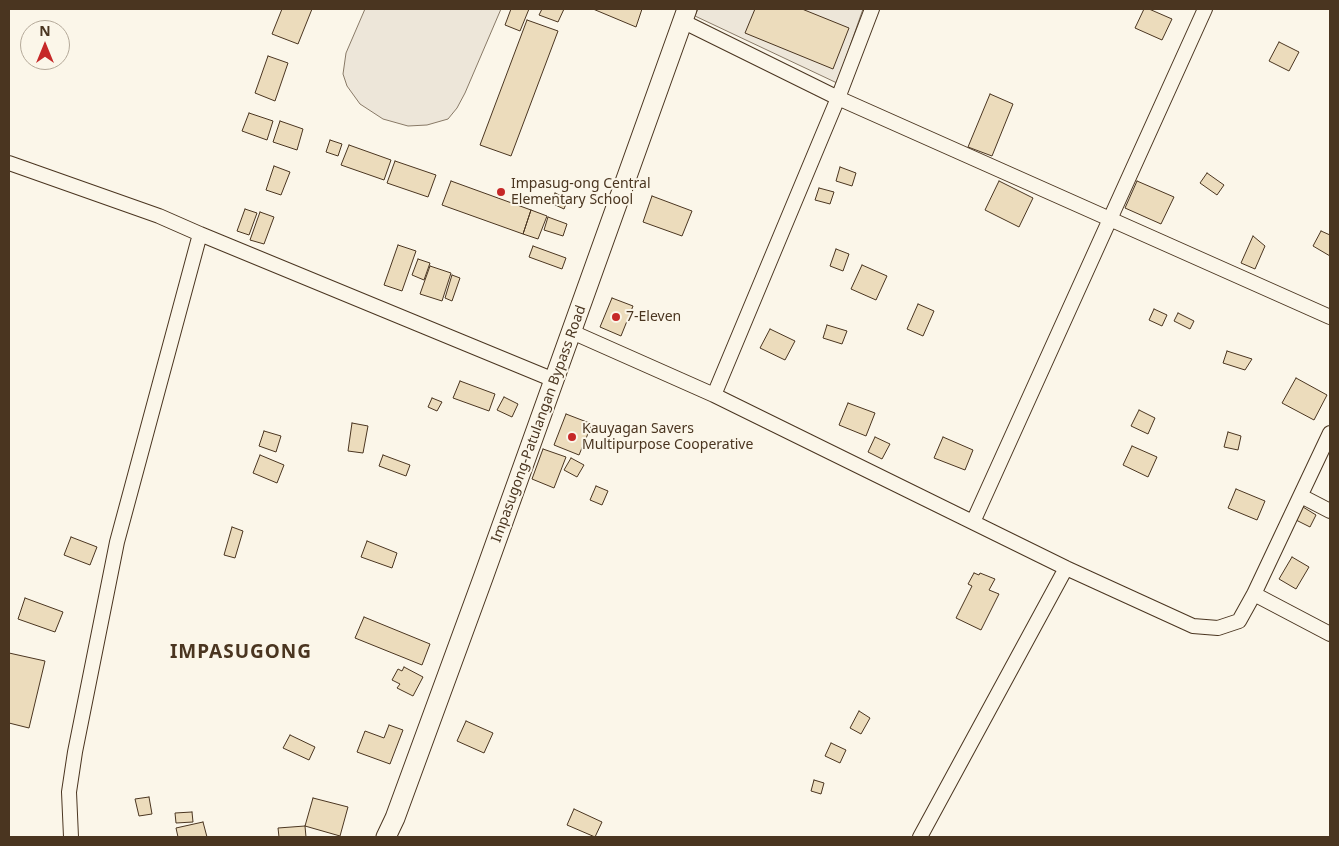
<!DOCTYPE html>
<html>
<head>
<meta charset="utf-8">
<style>
	body { margin:0 }
	#map { position:relative; width:1339px; height:846px; overflow:hidden; background:#fbf6e9; font-family:"Noto Sans",sans-serif }
	canvas { display:block }
	.frame { position:absolute; inset:0; border:10px solid #4a3520; pointer-events:none }
	.north { position:absolute; left:20px; top:20px; width:50px; height:50px; box-sizing:border-box; background:#fbf6e9; border:1px solid #b4a999; border-radius:50%; rotate:0deg; font-size:14px; font-weight:700; line-height:20px; text-align:center; color:#4a3520 }
	.north::after { content:''; display:block; margin:auto; width:18px; height:22px; background:#c62828; clip-path:polygon(50% 0,100% 100%,50% 72%,0 100%) }
</style>
</head>
<body>
<div id="map">
<canvas width="1339" height="846"></canvas>
<div class="frame"></div>
<div class="north">N</div>
</div>
<script>
const ctx = document.querySelector('canvas').getContext('2d');
ctx.lineJoin = 'round';
function paint(path, color) {
  ctx.fillStyle = color;
  ctx.fill(path, 'evenodd');
}
function poly(rows) {
  const path = new Path2D();
  for (const r of rows) {
    path.moveTo(r[0], r[1]);
    for (let i = 2; i < r.length; i += 2) path.lineTo(r[i], r[i + 1]);
  }
  return path;
}
function stroke(path, color, width, dash) {
  ctx.strokeStyle = color;
  ctx.lineWidth = width;
  ctx.lineCap = dash ? 'butt' : 'round';
  ctx.setLineDash(dash || []);
  ctx.stroke(path);
}
function write(font, color, halo, rows, align = 'center') {
  ctx.font = font + ' "Noto Sans",sans-serif';
  ctx.lineWidth = 4;
  ctx.setLineDash([]);
  ctx.textBaseline = 'middle';
  ctx.strokeStyle = halo;
  ctx.fillStyle = color;
  for (const [text, x, y, turn = 0] of rows) {
    ctx.save();
    ctx.translate(x, y);
    ctx.rotate((+turn || 0) * Math.PI / 180);
    ctx.textAlign = isNaN(turn) ? turn : align;
    if (halo) ctx.strokeText(text, 0, 0);
    ctx.fillText(text, 0, 0);
    ctx.restore();
  }
}
const green = poly([
	[365,9,501,9,465,93,457,108,448,119,427,125,408,126,383,119,360,104,347,86,343,74,346,53,365,9],
	[698,9,863,9,837,83,695,16,698,9]
]);
const building = poly([
	[282,9,312,9,298,44,272,34,282,9],
	[511,9,529,9,520,31,505,25,511,9],
	[542,9,564,9,558,22,539,15,542,9],
	[593,9,642,9,636,27,593,9],
	[755,9,802,9,849,28,833,69,745,33,755,9],
	[1144,9,1149,9,1172,19,1162,40,1135,28,1144,9],
	[527,20,558,31,511,156,480,145,527,20],
	[1279,42,1299,52,1289,71,1269,61,1279,42],
	[268,56,288,63,275,101,255,93,268,56],
	[990,94,1013,104,992,156,968,147,990,94],
	[249,113,273,121,267,140,242,131,249,113],
	[280,121,303,129,297,150,273,142,280,121],
	[330,140,342,144,338,156,326,152,330,140],
	[349,145,391,160,384,180,341,165,349,145],
	[395,161,436,175,428,197,387,183,395,161],
	[274,166,290,172,281,195,266,190,274,166],
	[840,167,856,173,852,186,836,181,840,167],
	[1207,173,1224,185,1217,195,1200,183,1207,173],
	[451,181,531,210,523,234,442,205,451,181],
	[999,181,1033,198,1019,227,985,210,999,181],
	[1137,181,1174,197,1161,224,1125,208,1137,181],
	[819,188,834,192,830,204,815,200,819,188],
	[555,193,568,199,564,209,551,203,555,193],
	[652,196,692,211,682,236,643,222,652,196],
	[245,209,257,213,249,235,237,231,245,209],
	[531,210,547,216,538,239,523,234,531,210],
	[260,212,274,217,264,244,250,240,260,212],
	[548,217,567,224,563,236,544,230,548,217],
	[1321,231,1330,235,1330,256,1313,246,1321,231],
	[1253,236,1265,246,1255,269,1241,263,1253,236],
	[398,245,416,251,402,291,384,285,398,245],
	[533,246,566,258,562,269,529,257,533,246],
	[836,249,849,254,843,271,830,266,836,249],
	[418,259,430,263,424,280,412,275,418,259],
	[862,265,887,276,876,300,851,289,862,265],
	[430,266,451,273,442,301,420,294,430,266],
	[452,275,460,278,452,301,445,298,452,275],
	[612,298,633,306,621,336,600,327,612,298],
	[918,304,934,311,923,336,907,329,918,304],
	[1154,309,1167,315,1162,326,1149,320,1154,309],
	[1178,313,1194,321,1190,329,1174,321,1178,313],
	[827,325,847,331,842,344,823,338,827,325],
	[770,329,795,341,785,360,760,348,770,329],
	[1227,351,1252,359,1245,370,1223,363,1227,351],
	[1296,378,1327,395,1314,420,1282,403,1296,378],
	[460,381,495,394,489,411,453,398,460,381],
	[504,397,518,404,512,417,497,410,504,397],
	[432,398,442,402,437,411,428,407,432,398],
	[848,403,875,413,866,436,839,425,848,403],
	[1139,410,1155,418,1148,434,1131,426,1139,410],
	[566,414,592,424,579,455,554,445,566,414],
	[352,423,368,426,363,453,348,451,352,423],
	[264,431,281,436,276,452,259,446,264,431],
	[1228,432,1241,436,1238,450,1224,447,1228,432],
	[875,437,890,444,882,459,868,452,875,437],
	[943,437,973,450,965,470,934,458,943,437],
	[1132,446,1157,457,1148,477,1123,465,1132,446],
	[543,449,566,457,554,488,532,479,543,449],
	[260,455,284,465,277,483,253,473,260,455],
	[383,455,410,465,406,476,379,466,383,455],
	[571,458,584,465,577,477,564,470,571,458],
	[596,486,608,491,602,505,590,500,596,486],
	[1236,489,1265,501,1257,520,1228,508,1236,489],
	[1303,507,1316,515,1310,527,1296,520,1303,507],
	[232,527,243,531,235,558,224,555,232,527],
	[71,537,97,547,90,565,64,555,71,537],
	[367,541,397,553,392,568,361,557,367,541],
	[1292,557,1309,567,1296,589,1279,579,1292,557],
	[974,573,979,575,980,573,995,579,989,590,999,594,981,630,956,618,972,586,968,584,974,573],
	[25,598,63,612,55,632,18,619,25,598],
	[364,617,430,644,422,665,355,638,364,617],
	[9,653,45,661,29,728,9,723,9,653],
	[404,667,423,677,413,696,397,688,400,684,392,680,398,669,402,671,404,667],
	[859,711,870,718,861,734,850,728,859,711],
	[466,721,493,733,484,753,457,741,466,721],
	[389,725,403,730,390,764,357,752,365,731,384,738,389,725],
	[290,735,315,747,309,760,283,748,290,735],
	[831,743,846,750,840,763,825,756,831,743],
	[814,780,824,783,821,794,811,791,814,780],
	[149,797,152,814,139,816,135,799,149,797],
	[313,798,348,807,340,836,305,826,313,798],
	[574,809,602,822,595,837,567,825,574,809],
	[192,812,193,822,176,823,175,813,192,812],
	[203,822,207,837,178,837,176,828,203,822],
	[305,826,306,837,279,837,278,828,305,826]
]);
const minor = poly([
	[682,21,838,98,1330,317],
	[9,163,159,216,200,234],
	[572,332,714,395,1066,568,1193,626,1218,628,1239,621,1254,594,1330,433],
	[714,395,838,98,872,9],
	[1301,496,1330,511],
	[973,522,1205,9],
	[1254,594,1330,634],
	[71,837,69,792,75,752,117,542,200,234,554,380],
	[920,837,1066,568]
]);
const secondary = poly([
	[386,837,395,818,483,578,687,9]
]);
const markers = [
	[501,192,5,"#c62828"],
	[616,317,5,"#c62828"],
	[572,437,5,"#c62828"]
];
const poiNames = [
	["Impasug-ong Central",511,184],
	["Elementary School",511,200],
	["7-Eleven",626,317],
	["Kauyagan Savers",582,429],
	["Multipurpose Cooperative",582,445]
];
const streetNames = [
	["Impasugong-Patulangan Bypass Road",539,424,-70]
];
const districtNames = [
	["IMPASUGONG",241,653]
];
paint(green, '#ede6d9');
stroke(green, '#887966', 1);
paint(building, '#ecdcbc');
stroke(building, '#4a3520', 1);
stroke(minor, '#4a3520', 16);
stroke(secondary, '#4a3520', 21);
stroke(minor, '#fbf6e9', 14);
stroke(secondary, '#fbf6e9', 19);
for (const [x, y, r, color] of markers) {
  const dot = new Path2D();
  dot.arc(x, y, r, 0, 2 * Math.PI);
  ctx.fillStyle = color;
  ctx.fill(dot);
  stroke(dot, '#fbf6e9', 2);
}
write('14px', '#4a3520', '#fbf6e9', poiNames, 'left');
write('14px', '#4a3520', '#fbf6e9', streetNames);
ctx.letterSpacing = '1px';
write('bold 19px', '#4a3520', '#fbf6e9', districtNames);
ctx.letterSpacing = '0px';
</script>
</body>
</html>
